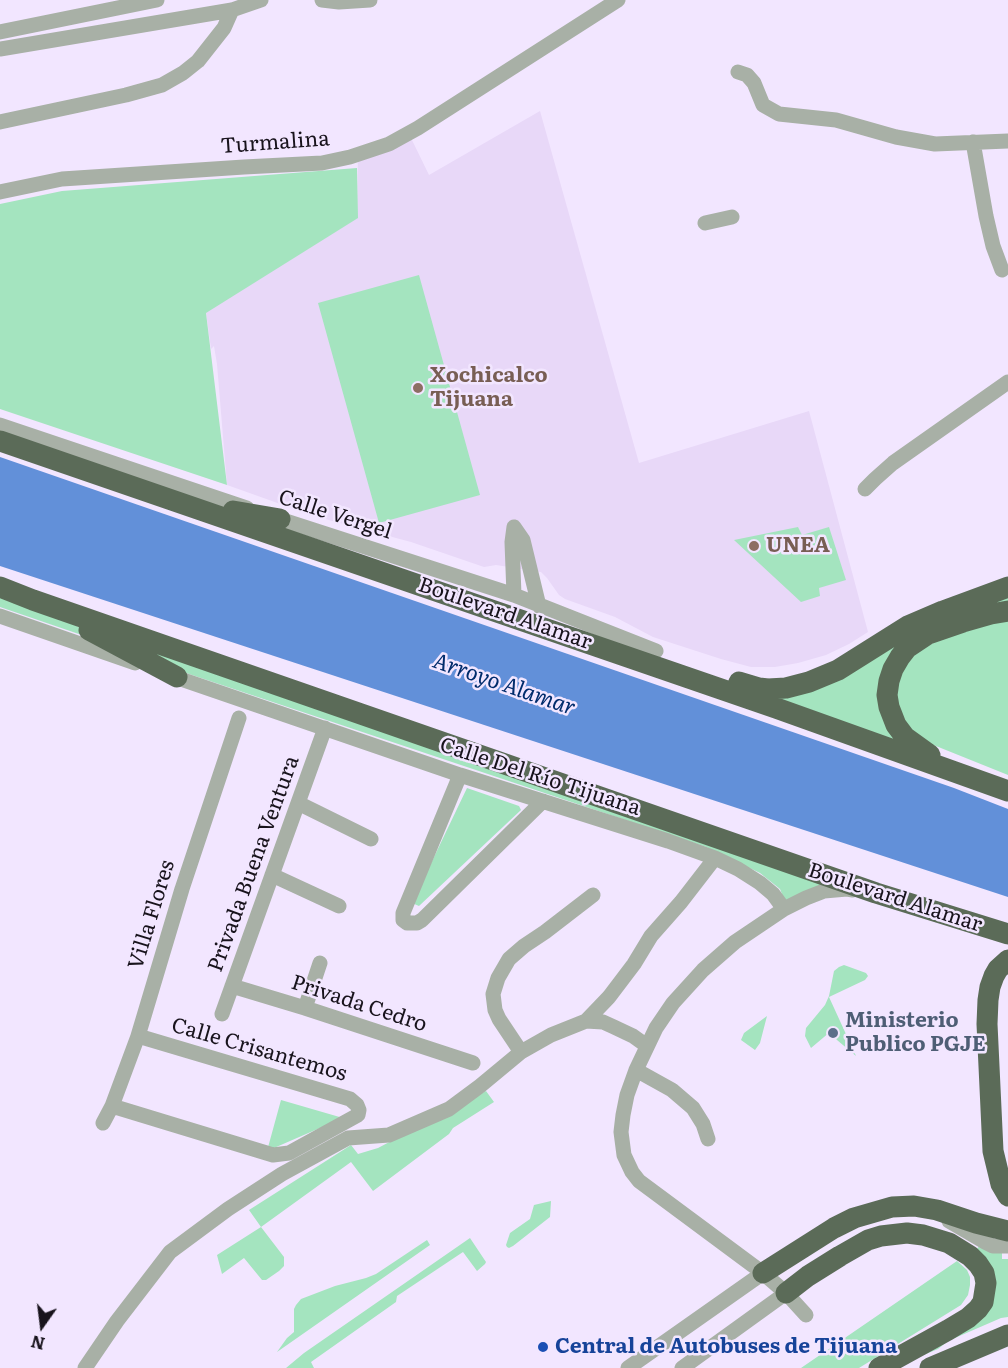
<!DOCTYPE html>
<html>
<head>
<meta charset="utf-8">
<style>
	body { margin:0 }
	#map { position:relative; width:1008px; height:1368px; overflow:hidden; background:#f2e6ff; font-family:Literata,serif }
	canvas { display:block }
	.north { position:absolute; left:12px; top:1296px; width:60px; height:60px; -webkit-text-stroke:4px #f2e6ff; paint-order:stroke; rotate:194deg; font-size:16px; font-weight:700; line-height:24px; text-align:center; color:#18131c }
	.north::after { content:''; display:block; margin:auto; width:21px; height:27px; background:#18131c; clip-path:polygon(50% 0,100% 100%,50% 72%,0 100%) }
</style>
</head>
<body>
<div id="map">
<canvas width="1008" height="1368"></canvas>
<div class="north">N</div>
</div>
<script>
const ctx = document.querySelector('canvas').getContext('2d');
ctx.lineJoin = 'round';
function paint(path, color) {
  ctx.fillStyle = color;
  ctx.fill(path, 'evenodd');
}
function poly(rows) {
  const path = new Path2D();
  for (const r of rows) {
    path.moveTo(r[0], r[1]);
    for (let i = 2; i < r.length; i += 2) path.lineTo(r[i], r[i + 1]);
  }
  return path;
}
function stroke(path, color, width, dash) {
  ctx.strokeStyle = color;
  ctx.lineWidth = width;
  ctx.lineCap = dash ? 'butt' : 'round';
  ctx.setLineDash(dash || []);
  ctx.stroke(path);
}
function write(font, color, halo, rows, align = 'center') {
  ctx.font = font + ' Literata,serif';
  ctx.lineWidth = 5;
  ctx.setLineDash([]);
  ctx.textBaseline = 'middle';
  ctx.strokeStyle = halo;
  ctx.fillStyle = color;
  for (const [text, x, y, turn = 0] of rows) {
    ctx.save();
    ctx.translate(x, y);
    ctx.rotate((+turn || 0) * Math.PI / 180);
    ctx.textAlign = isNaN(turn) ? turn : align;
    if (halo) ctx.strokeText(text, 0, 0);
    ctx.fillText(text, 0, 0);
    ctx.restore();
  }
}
const built = poly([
	[540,111,639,463,809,411,868,632,849,644,826,655,798,663,775,667,751,667,721,659,653,637,615,617,565,599,559,595,547,578,541,572,496,565,484,567,411,542,314,516,227,485,217,364,214,346,211,349,206,312,357,218,358,152,410,136,429,175]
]);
const green = poly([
	[357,168,358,218,206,313,227,485,0,409,0,204,62,191],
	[419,275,480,495,379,523,318,303],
	[798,527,802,535,829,527,846,580,819,588,820,596,801,602,734,540],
	[1008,592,1008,604,887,667,906,744,765,694,867,658],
	[0,596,67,620,105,643,0,607],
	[1008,616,1008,775,921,740,913,733,898,711,896,681,916,647],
	[135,646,833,883,786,904,780,889,760,873,706,847,177,670],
	[467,788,519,806,521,810,419,906,412,903],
	[844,965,866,973,868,976,865,980,829,997,856,1056,837,1040,830,1032,811,1048,805,1036,806,1028,825,1005,829,996,834,971,839,967],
	[767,1016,760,1043,755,1050,741,1040,744,1033],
	[486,1091,494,1102,453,1128,449,1134,373,1191,351,1162,261,1227,284,1257,284,1266,279,1271,266,1280,262,1280,244,1258,222,1274,217,1255,261,1227,249,1210,351,1145,358,1154,378,1148],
	[281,1100,343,1118,267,1151],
	[551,1201,550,1217,513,1246,509,1248,507,1247,506,1245,510,1233,530,1219,534,1205],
	[470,1238,486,1262,485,1264,477,1271,463,1252,397,1296,396,1302,311,1362,314,1368,286,1368,304,1353],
	[427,1240,430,1245,277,1352,287,1338,294,1332,294,1309,296,1305,301,1299,335,1286,366,1278,376,1274],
	[980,1245,1002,1251,1002,1259,1008,1259,1008,1317,1001,1318,948,1341,938,1349,892,1368,981,1314,977,1249],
	[957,1261,967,1270,970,1277,970,1285,968,1295,961,1305,859,1368,801,1368]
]);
const water = poly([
	[0,457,954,788,1008,809,1008,897,0,566]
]);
const minor = poly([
	[322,0,339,2,370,0],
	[0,32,157,0],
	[0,49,232,10,261,0],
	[738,72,747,75,754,83,763,105,779,114,836,120,896,137,935,144,1008,141],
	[0,122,126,95,162,85,183,73,198,61,224,28,232,10],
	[973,142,986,216,993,246,1002,270],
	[0,192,62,179,244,167,322,163,350,157,389,144,418,128,618,0],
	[705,223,732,217],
	[0,425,247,508],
	[865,489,875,479,893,463,1008,382],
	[270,516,514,595,656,651],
	[514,527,523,540,539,606],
	[514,595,512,542,514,527],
	[0,616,135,663],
	[169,675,460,775,668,841,715,858,738,869,760,883,773,894,784,909],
	[460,775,403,913,403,920,407,923,417,923,422,920,543,801],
	[298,803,371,839],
	[272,875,339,906],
	[232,986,305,1008,473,1063],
	[305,1008,320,963],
	[222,1014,325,728],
	[586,1021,609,997,634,964,651,936,681,902,715,858],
	[521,1052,499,1019,495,1010,493,994,498,978,509,959,524,946,545,932,593,895],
	[636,1070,672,1090,693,1108,703,1124,708,1139],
	[112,1106,273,1155,289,1153,358,1115,359,1110,357,1105,350,1099,138,1036],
	[103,1123,112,1106,138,1036,182,889,239,718],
	[949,1221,985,1242,993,1246,1008,1246],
	[806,1315,786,1293,763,1273,639,1181,632,1172,624,1155,621,1132,623,1115,627,1095,636,1070,656,1028,673,1003,703,970,735,942,784,909,806,898,824,891,847,889,853,890],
	[85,1368,117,1321,170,1252,228,1209,282,1174,348,1138,389,1135,449,1109,480,1086,521,1052,551,1035,586,1021,603,1022,614,1027,633,1036,647,1046],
	[628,1368,763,1273],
	[682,1368,786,1293]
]);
const highway = poly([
	[0,441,776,708,1008,791],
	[233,511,280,519],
	[0,587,33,600,876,893,1008,934],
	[89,630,177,677],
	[739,682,759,688,768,689,786,688,809,682,838,670,908,626,943,611,1008,587],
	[930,755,905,737,896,725,889,707,887,695,889,681,893,669,900,657,907,648,928,634,963,622,991,614,1008,611],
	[1008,960,998,969,994,976,990,987,988,1000,987,1024,993,1151,1001,1184,1008,1196],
	[763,1273,834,1228,854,1218,892,1207,914,1206,937,1210,976,1223,1008,1231],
	[786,1293,808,1276,840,1256,868,1240,881,1236,907,1233,923,1235,949,1243,970,1256,978,1264,984,1273,986,1283,983,1302,978,1309,968,1318,948,1330,879,1368],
	[930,1368,1008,1335]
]);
const markers = [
	[418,388,6,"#8d6e63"],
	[754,546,6,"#8d6e63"],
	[833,1033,6,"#5c6f8a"],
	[543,1347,6,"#1a4fb4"]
];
const streetNames = [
	["Turmalina",275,143,-4],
	["Calle Vergel",335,515,18],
	["Boulevard Alamar",505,614,19],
	["Calle Del Río Tijuana",540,777,18],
	["Privada Buena Ventura",254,864,-70],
	["Boulevard Alamar",895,898,18],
	["Villa Flores",152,915,-73],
	["Privada Cedro",359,1004,18],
	["Calle Crisantemos",259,1050,16]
];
const educationNames = [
	["Xochicalco",430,376],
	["Tijuana",430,400],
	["UNEA",766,546]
];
const serviceNames = [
	["Ministerio",845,1021],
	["Publico PGJE",845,1045]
];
const transitNames = [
	["Central de Autobuses de Tijuana",555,1347]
];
const waterNames = [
	["Arroyo Alamar",504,685,19]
];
paint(built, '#e8d8f8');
paint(green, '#a4e4bf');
paint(water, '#6290d9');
stroke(minor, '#a8b0a6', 15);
stroke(highway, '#5b6b58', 21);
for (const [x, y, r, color] of markers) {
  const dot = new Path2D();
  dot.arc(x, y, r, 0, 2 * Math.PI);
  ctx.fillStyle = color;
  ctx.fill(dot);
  stroke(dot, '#f2e6ff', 2);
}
write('21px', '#18131c', '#f2e6ff', streetNames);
write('bold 21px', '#785e54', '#f2e6ff', educationNames, 'left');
write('bold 21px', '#4e5e75', '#f2e6ff', serviceNames, 'left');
write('bold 21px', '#164399', '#f2e6ff', transitNames, 'left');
write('italic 22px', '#012c6c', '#f2e6ff', waterNames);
</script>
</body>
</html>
